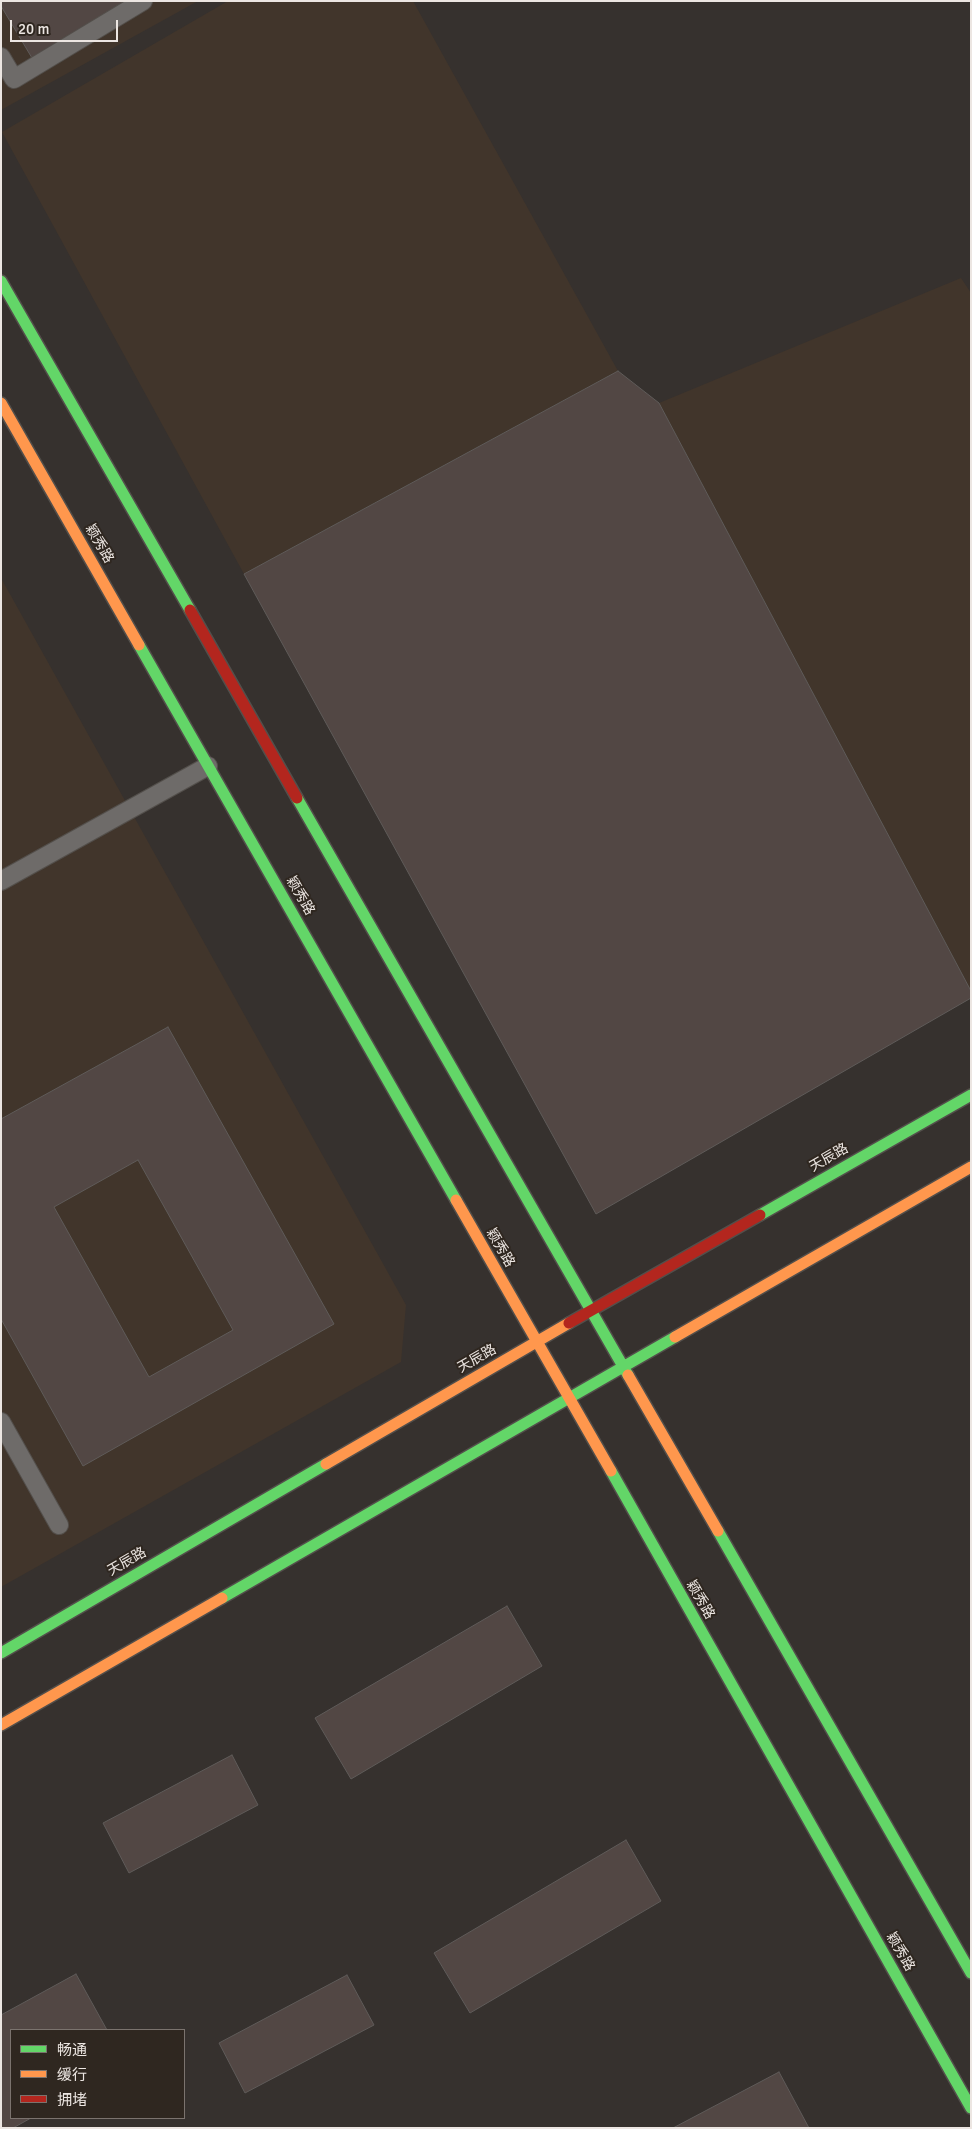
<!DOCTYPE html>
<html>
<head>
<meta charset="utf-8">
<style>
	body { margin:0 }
	#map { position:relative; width:972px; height:2129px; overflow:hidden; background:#36312e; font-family:Signika,"Noto Sans SC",sans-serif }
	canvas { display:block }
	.frame { position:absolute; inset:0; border:2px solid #ece6e2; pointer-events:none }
	.legend { position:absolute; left:10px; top:2029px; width:175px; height:90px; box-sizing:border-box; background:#2f2720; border:1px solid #7b736e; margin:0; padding:6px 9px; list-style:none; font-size:15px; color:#ece6e2 }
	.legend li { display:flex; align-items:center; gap:10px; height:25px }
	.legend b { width:25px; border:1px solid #7b736e }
	.scale { position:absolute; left:10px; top:20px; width:108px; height:22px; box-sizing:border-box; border:2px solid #ece6e2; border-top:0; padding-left:6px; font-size:15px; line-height:18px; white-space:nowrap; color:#ece6e2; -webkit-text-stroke:4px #2f2720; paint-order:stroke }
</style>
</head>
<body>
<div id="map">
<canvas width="972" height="2129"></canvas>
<div class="frame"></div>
<ul class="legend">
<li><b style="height:6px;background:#63d668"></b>畅通</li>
<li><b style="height:6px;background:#ff974d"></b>缓行</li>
<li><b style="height:6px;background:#b3261e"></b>拥堵</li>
</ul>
<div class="scale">20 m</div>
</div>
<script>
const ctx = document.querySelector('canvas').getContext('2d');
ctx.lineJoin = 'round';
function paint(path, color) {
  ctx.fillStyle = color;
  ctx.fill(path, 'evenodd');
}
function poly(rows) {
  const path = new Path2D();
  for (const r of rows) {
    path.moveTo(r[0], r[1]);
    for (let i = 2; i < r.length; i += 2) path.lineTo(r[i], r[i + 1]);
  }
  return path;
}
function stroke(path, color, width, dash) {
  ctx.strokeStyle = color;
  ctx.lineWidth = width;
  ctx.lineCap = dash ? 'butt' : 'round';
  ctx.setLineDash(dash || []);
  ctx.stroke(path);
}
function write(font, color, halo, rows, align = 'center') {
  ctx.font = font + ' Signika,"Noto Sans SC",sans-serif';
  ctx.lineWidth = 4;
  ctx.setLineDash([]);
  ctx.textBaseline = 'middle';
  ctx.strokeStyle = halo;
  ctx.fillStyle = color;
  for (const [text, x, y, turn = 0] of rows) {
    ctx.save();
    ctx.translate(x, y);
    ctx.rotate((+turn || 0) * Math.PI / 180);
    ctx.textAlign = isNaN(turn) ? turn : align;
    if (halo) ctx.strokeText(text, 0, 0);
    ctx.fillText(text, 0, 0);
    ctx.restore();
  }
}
const built = poly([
	[1,1,198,1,1,110],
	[228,1,413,1,618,371,244,574,2,132],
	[961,278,971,293,971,991,659,403],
	[1,578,406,1305,401,1362,1,1587]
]);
const building = poly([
	[1,1,125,1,32,58,1,6,1,1],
	[618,371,659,403,971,991,971,998,596,1214,244,574,618,371],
	[168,1027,334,1324,83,1466,1,1319,1,1119,168,1027],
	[138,1160,233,1330,149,1377,54,1207,138,1160],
	[507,1606,542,1666,351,1779,315,1718,507,1606],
	[232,1755,258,1805,129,1873,103,1823,232,1755],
	[626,1840,661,1901,470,2013,434,1953,626,1840],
	[76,1974,107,2030,11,2030,11,2118,31,2118,13,2128,1,2128,1,2015,76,1974],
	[347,1975,374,2025,245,2093,219,2043,347,1975],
	[779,2072,809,2128,673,2128,779,2072]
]);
const lane = poly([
	[1,57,14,79,143,1],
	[1,881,208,766],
	[1,1422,59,1525]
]);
const fast = poly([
	[1,281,190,610],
	[139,645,456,1200],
	[297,798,628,1375],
	[760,1215,971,1095],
	[611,1471,971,2108],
	[718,1531,971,1973],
	[222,1598,675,1337],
	[1,1653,326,1464]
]);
const slow = poly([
	[1,403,139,645],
	[456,1200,611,1471],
	[675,1337,971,1167],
	[628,1375,718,1531],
	[326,1464,569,1323],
	[1,1725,222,1598]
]);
const jam = poly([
	[190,610,297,798],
	[569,1323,760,1215]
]);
const streetNames = [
	["颖秀路",99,544,60],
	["颖秀路",300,896,60],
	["天辰路",829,1158,-30],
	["颖秀路",500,1248,60],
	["天辰路",477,1359,-30],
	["天辰路",127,1562,-30],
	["颖秀路",700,1600,60],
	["颖秀路",900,1952,60]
];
paint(built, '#41352b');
paint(building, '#524744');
stroke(building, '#5f5b59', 1);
stroke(lane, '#534f4b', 20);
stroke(fast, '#534f4b', 14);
stroke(slow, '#534f4b', 14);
stroke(jam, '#534f4b', 14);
stroke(lane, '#6e6b69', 18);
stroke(fast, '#63d668', 11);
stroke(slow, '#ff974d', 11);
stroke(jam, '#b3261e', 11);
write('14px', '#ece6e2', '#2f2720', streetNames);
</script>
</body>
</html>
